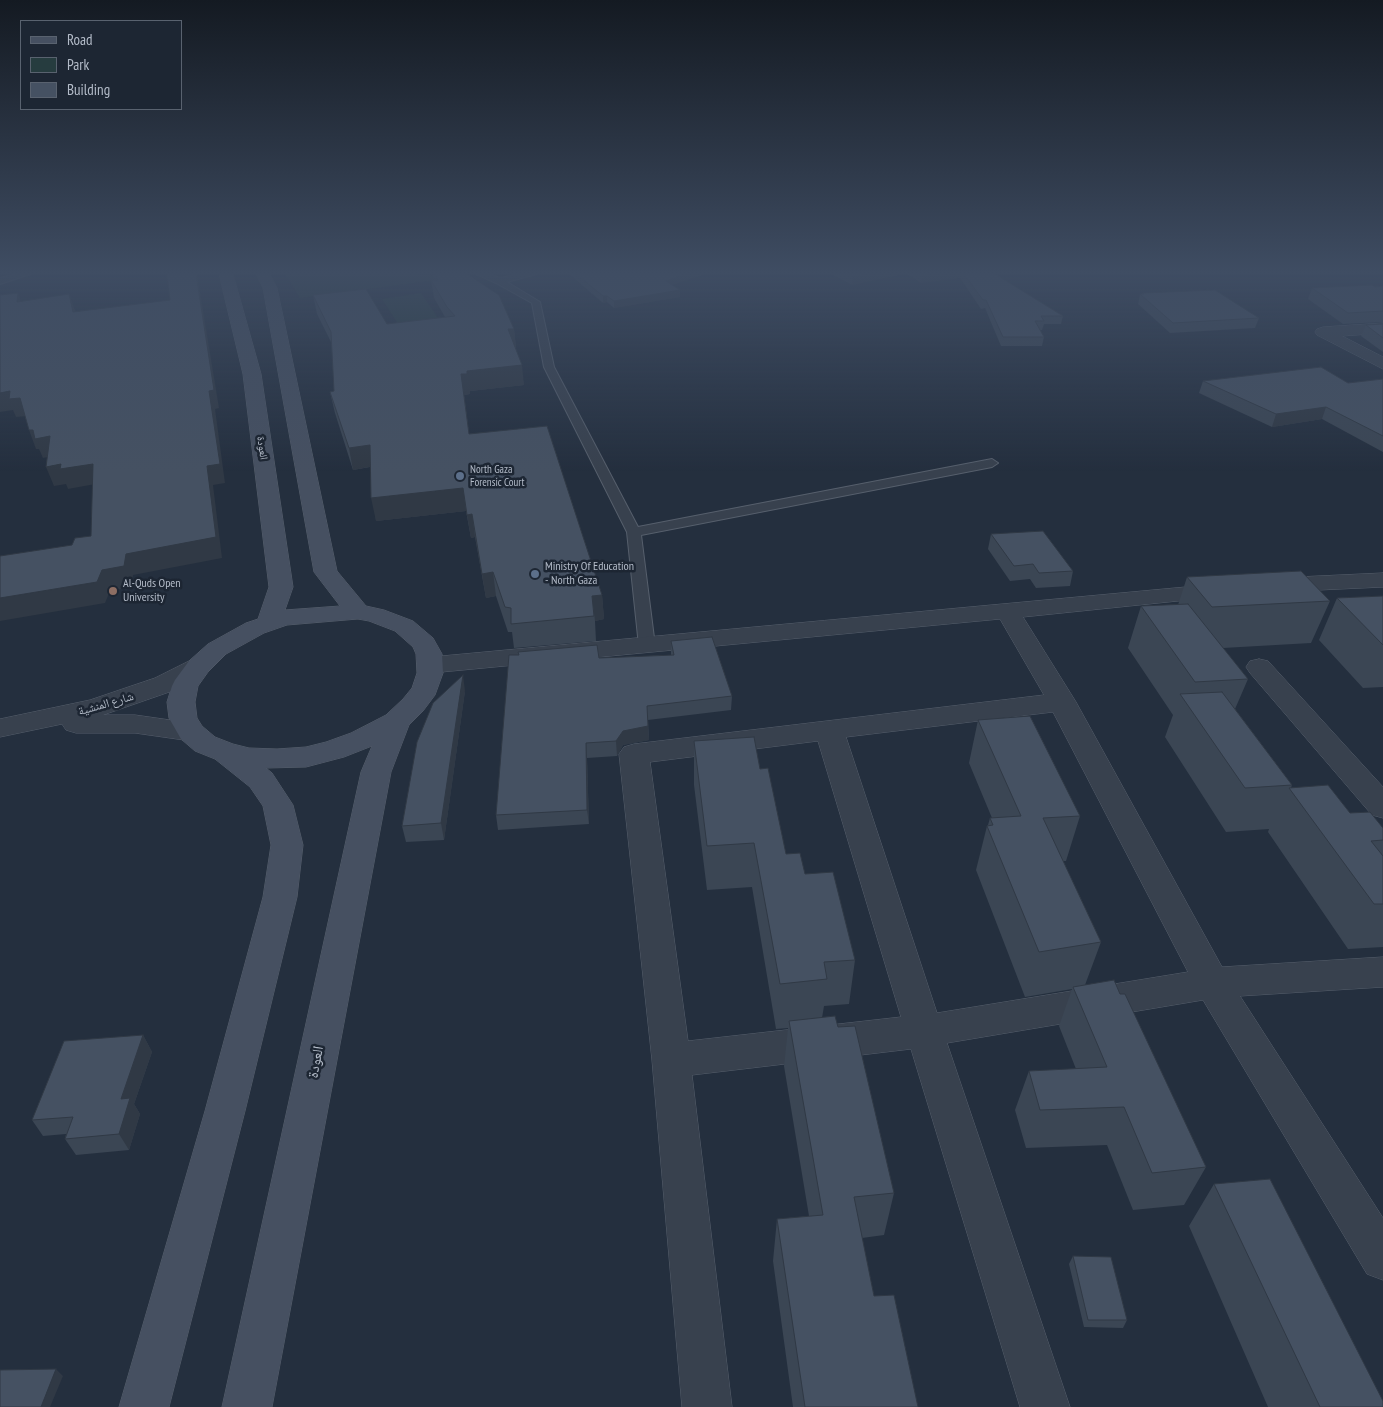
<!DOCTYPE html>
<html>
<head>
<meta charset="utf-8">
<style>
	body { margin:0 }
	#map { position:relative; width:1383px; height:1407px; overflow:hidden; background:#242f3e; font-family:"PT Sans Narrow",sans-serif }
	canvas { display:block }
	.legend { position:absolute; left:20px; top:20px; width:162px; height:90px; box-sizing:border-box; background:#1d2633; border:1px solid #59626f; margin:0; padding:6px 9px; list-style:none; font-size:15px; color:#b4bcc9 }
	.legend li { display:flex; align-items:center; gap:10px; height:25px }
	.legend b { width:25px; border:1px solid #59626f }
</style>
</head>
<body>
<div id="map">
<canvas width="1383" height="1407"></canvas>
<ul class="legend">
<li><b style="height:6px;background:#465061"></b>Road</li>
<li><b style="height:14px;background:#263c3f"></b>Park</li>
<li><b style="height:14px;background:#455162"></b>Building</li>
</ul>
</div>
<script>
const ctx = document.querySelector('canvas').getContext('2d');
ctx.lineJoin = 'round';
function paint(path, color) {
  ctx.fillStyle = color;
  ctx.fill(path, 'evenodd');
}
function poly(rows) {
  const path = new Path2D();
  for (const r of rows) {
    path.moveTo(r[0], r[1]);
    for (let i = 2; i < r.length; i += 2) path.lineTo(r[i], r[i + 1]);
  }
  return path;
}
function stroke(path, color, width, dash) {
  ctx.strokeStyle = color;
  ctx.lineWidth = width;
  ctx.lineCap = dash ? 'butt' : 'round';
  ctx.setLineDash(dash || []);
  ctx.stroke(path);
}
function write(font, color, halo, rows, align = 'center') {
  ctx.font = font + ' "PT Sans Narrow","Noto Naskh Arabic",sans-serif';
  ctx.lineWidth = 5;
  ctx.setLineDash([]);
  ctx.textBaseline = 'middle';
  ctx.strokeStyle = halo;
  ctx.fillStyle = color;
  for (const [text, x, y, turn = 0] of rows) {
    ctx.save();
    ctx.translate(x, y);
    ctx.rotate((+turn || 0) * Math.PI / 180);
    ctx.textAlign = isNaN(turn) ? turn : align;
    if (halo) ctx.strokeText(text, 0, 0);
    ctx.fillText(text, 0, 0);
    ctx.restore();
  }
}
const green = poly([
	[285,274,419,274,453,278,300,298],
	[421,293,438,318,398,324,382,299]
]);
const service = poly([
	[16,274,31,274,0,284,0,278,16,274],
	[476,274,489,274,500,278,519,274,537,274,507,282,540,302,554,367,638,527,992,459,998,463,992,467,641,535,655,646,652,649,647,651,642,649,639,646,627,532,544,367,532,303,496,283,476,274]
]);
const minor = poly([
	[1383,323,1383,333,1342,336,1383,357,1383,369,1317,335,1315,332,1317,329,1323,327,1383,323],
	[1383,573,1383,587,1276,592,1268,590,1264,585,1268,580,1276,578,1383,573],
	[1218,584,1226,586,1230,591,1226,596,1023,617,1076,702,1222,967,1383,957,1383,987,1240,996,1383,1218,1383,1280,1367,1274,1203,1000,947,1043,1070,1407,1020,1407,911,1049,692,1075,732,1407,682,1407,652,1060,619,754,624,747,634,744,1044,695,1000,619,431,673,422,671,418,665,422,659,431,657,1218,584],
	[1053,712,1188,972,937,1013,846,737,1053,712],
	[818,741,901,1017,688,1041,650,762,818,741],
	[198,659,207,661,211,667,207,673,175,690,103,715,135,715,191,723,201,725,205,732,201,739,191,741,135,733,76,733,66,730,62,724,0,737,0,719,90,700,155,678,189,661,198,659],
	[1259,659,1268,661,1383,787,1383,818,1372,815,1250,673,1246,667,1250,661,1259,659]
]);
const secondary = poly([
	[219,274,233,274,261,374,293,587,285,610,340,606,314,572,263,288,256,274,270,274,277,288,337,571,366,606,384,610,413,621,433,638,442,654,443,673,435,695,423,711,409,725,391,772,272,1407,222,1407,361,772,372,746,344,757,306,767,266,768,272,773,293,805,303,845,297,897,245,1111,169,1407,119,1407,205,1111,263,897,271,845,263,806,250,787,215,759,195,751,181,739,169,718,167,702,172,686,175,680,189,661,208,644,246,623,258,619,269,587,243,374,219,274],
	[358,619,369,621,395,631,413,647,416,654,417,673,412,688,403,699,386,715,351,733,326,742,306,747,277,749,249,748,233,744,215,737,202,726,197,718,195,702,198,686,208,672,226,654,264,633,287,625,358,619]
]);
const wall = poly([
	[433,274,467,274,514,329,516,348,515,348,524,385,470,391,470,394,464,395,469,434,602,595,604,619,595,621,596,641,514,648,512,632,508,632,496,596,486,598,475,537,471,538,466,511,376,521,370,467,353,470,335,413,330,392,334,391,332,344,317,314,313,295,387,324,445,317,434,298,431,280,434,280],
	[569,274,705,274,672,285,680,290,680,297,614,308,607,302,603,303],
	[831,274,903,274,852,285],
	[907,274,995,274,1063,316,1061,324,1044,324,1042,330,1040,330,1044,337,1042,346,1001,346,985,308,981,309,960,278,921,283],
	[1383,286,1383,322,1343,324,1308,299,1312,288],
	[1143,293,1259,318,1255,328,1170,333,1138,304,1140,294,1142,294],
	[1383,324,1383,352,1361,336,1366,325],
	[1383,379,1383,452,1322,419,1272,427,1199,393,1203,381,1348,383],
	[991,534,1073,571,1070,586,1036,588,1030,579,1010,581,988,549],
	[1187,577,1330,601,1311,643,1223,648,1248,679,1235,709,1292,785,1291,788,1383,828,1383,947,1348,949,1268,832,1269,829,1226,832,1165,737,1173,715,1128,648,1141,606,1178,605],
	[1383,596,1383,687,1363,688,1319,640,1337,598],
	[671,641,732,696,731,710,648,720,649,740,623,745,617,756,587,758,589,824,498,830,496,815,518,652,599,658,671,655],
	[465,691,444,840,406,842,402,826],
	[978,720,1080,816,1066,861,1063,861,1101,942,1085,985,1120,994,1206,1167,1184,1205,1133,1210,1107,1145,1026,1148,1015,1110,1029,1071,1076,1069,1059,1026,1072,989,1025,997,976,870,987,826,988,825,990,818,992,818,969,763],
	[694,741,760,769,786,854,805,874,855,960,849,1004,824,1006,822,1018,838,1027,894,1193,884,1235,862,1238,874,1296,918,1407,793,1407,773,1261,777,1219,809,1216,784,1066,788,1028,776,1029,752,887,707,890,694,785],
	[143,1035,152,1052,134,1104,140,1114,129,1150,76,1155,65,1139,66,1134,43,1136,32,1120],
	[1214,1184,1383,1407,1268,1407,1189,1226],
	[1073,1256,1127,1320,1123,1328,1084,1327,1069,1264]
]);
const shadedWall = poly([
	[196,274,197,274,219,408,215,409,225,483,213,485,222,558,133,575,132,587,110,591,105,603,0,621,0,598,102,570,126,554,207,466,209,391],
	[685,274,705,274,666,287,666,281],
	[864,274,903,274,852,285,853,277],
	[929,274,961,274,960,278,921,283,922,275],
	[680,290,680,297,614,308,614,301],
	[18,293,24,309,17,302],
	[69,294,75,310,78,328,73,312],
	[603,296,607,296,607,302,603,303],
	[508,329,514,329,516,348,510,348],
	[522,365,524,385,470,391,470,394,464,395,461,374,467,371],
	[10,391,20,398,27,416,16,417,13,410,0,412,0,393],
	[1326,407,1322,419,1272,427,1276,414],
	[29,430,33,430,50,436,57,455,43,458,39,449,36,449],
	[370,445,374,466,353,470,349,448],
	[61,464,93,464,101,483,68,489,66,484,54,486,46,467],
	[463,488,466,511,376,521,371,498],
	[472,514,475,537,471,538,467,515],
	[493,572,496,596,486,598,482,574],
	[602,595,604,619,595,621,592,596],
	[463,675,465,691,444,840,441,823],
	[648,726,649,740,623,745,617,756,616,741,623,731],
	[586,743,587,758,589,824,587,810],
	[143,1035,152,1052,134,1104,140,1114,129,1150,119,1134,121,1099],
	[56,1369,63,1376,50,1407,41,1407]
]);
const building = poly([
	[167,274,196,274,214,390,209,391,220,464,207,466,216,537,126,554,124,566,102,570,97,582,0,598,0,556,72,545,75,538,91,536,93,464,60,469,61,464,46,467,50,436,35,439,33,430,29,430,20,398,9,399,10,391,0,393,0,295,18,293,17,302,69,294,73,312,170,300,167,274],
	[435,274,467,274,499,295,514,329,508,329,522,365,467,371,467,374,461,374,469,434,547,426,602,595,592,596,594,616,511,624,511,608,505,607,493,572,482,574,472,514,467,515,463,488,371,498,370,445,349,448,330,392,334,391,331,332,313,295,366,289,387,324,455,316,447,307,431,280,438,280,435,274],
	[576,274,685,274,666,281,680,290,614,301,607,296,603,296,576,274],
	[848,274,864,274,853,277,848,274],
	[964,274,995,274,1063,316,1041,316,1044,321,1035,321,1044,337,1003,337,986,300,983,300,964,274],
	[1372,285,1375,287,1383,286,1383,311,1348,313,1312,288,1372,285],
	[1215,290,1259,318,1173,323,1140,294,1144,294,1143,293,1215,290],
	[1383,324,1383,338,1366,325,1383,324],
	[1321,367,1348,383,1383,379,1383,436,1326,407,1276,414,1203,381,1321,367],
	[1043,531,1073,571,1039,573,1033,564,1014,566,991,534,1043,531],
	[1301,571,1330,601,1212,607,1187,577,1301,571],
	[1383,596,1383,645,1337,598,1383,596],
	[1188,604,1248,679,1195,682,1141,606,1188,604],
	[712,637,732,696,647,706,648,726,623,731,616,741,586,743,587,810,496,815,509,655,519,655,518,652,597,645,599,658,674,655,671,641,712,637],
	[463,675,441,823,402,826,417,742,433,703,463,675],
	[1222,692,1292,785,1245,788,1180,694,1222,692],
	[1030,716,1080,816,1043,818,1101,942,1039,952,987,826,993,825,990,818,1021,816,978,720,1030,716],
	[754,737,760,769,768,768,786,854,800,853,805,874,833,872,855,960,824,962,827,979,780,984,754,843,707,846,694,741,754,737],
	[1328,785,1350,813,1370,812,1383,828,1383,840,1371,841,1383,856,1383,904,1374,904,1289,788,1328,785],
	[1114,980,1120,994,1125,994,1206,1167,1152,1173,1124,1107,1040,1110,1029,1071,1107,1067,1073,987,1114,980],
	[835,1016,838,1027,855,1026,894,1193,854,1197,874,1296,894,1295,918,1407,805,1407,777,1219,823,1215,789,1021,835,1016],
	[143,1035,121,1099,130,1098,119,1134,65,1139,73,1117,32,1120,64,1041,143,1035],
	[1270,1179,1383,1401,1383,1407,1320,1407,1214,1184,1270,1179],
	[1073,1256,1111,1257,1127,1320,1088,1320,1073,1256],
	[56,1369,41,1407,0,1407,0,1370,56,1369]
]);
const markers = [
	[460,476,5,"#5c6f8a"],
	[535,574,5,"#5c6f8a"],
	[113,591,5,"#8d6e63"]
];
const farStreetnames = [
	["العودة",262,448,82]
];
const farPoinames = [
	["North Gaza",470,470],
	["Forensic Court",470,483]
];
const poiNames = [
	["Ministry Of Education",545,567],
	["- North Gaza",545,581],
	["Al-Quds Open",123,584],
	["University",123,598]
];
const streetNames = [
	["شارع المنشية",106,704,-16]
];
const nearStreetnames = [
	["العودة",316,1062,-79]
];
paint(green, '#263c3f');
stroke(service, '#565f6c', 2);
stroke(minor, '#565f6c', 1);
stroke(secondary, '#565f6c', 1);
paint(service, '#38414e');
paint(minor, '#38414e');
paint(secondary, '#465061');
paint(wall, '#3b4654');
paint(shadedWall, '#303945');
paint(building, '#455162');
stroke(building, '#303945', 1);
const sky = ctx.createLinearGradient(0, 0, 0, 471);
sky.addColorStop(0, '#141a22');
sky.addColorStop(0.58, '#3f4d63');
sky.addColorStop(1, '#3f4d6300');
ctx.fillStyle = sky;
ctx.fillRect(0, 0, 1383, 471);
for (const [x, y, r, color] of markers) {
  const dot = new Path2D();
  dot.arc(x, y, r, 0, 2 * Math.PI);
  ctx.fillStyle = color;
  ctx.fill(dot);
  stroke(dot, '#1d2633', 2);
}
write('11px', '#b4bcc9', '#1d2633', farStreetnames);
write('11px', '#b4bcc9', '#1d2633', farPoinames, 'left');
write('12px', '#b4bcc9', '#1d2633', poiNames, 'left');
write('12px', '#b4bcc9', '#1d2633', streetNames);
write('15px', '#b4bcc9', '#1d2633', nearStreetnames);
</script>
</body>
</html>
